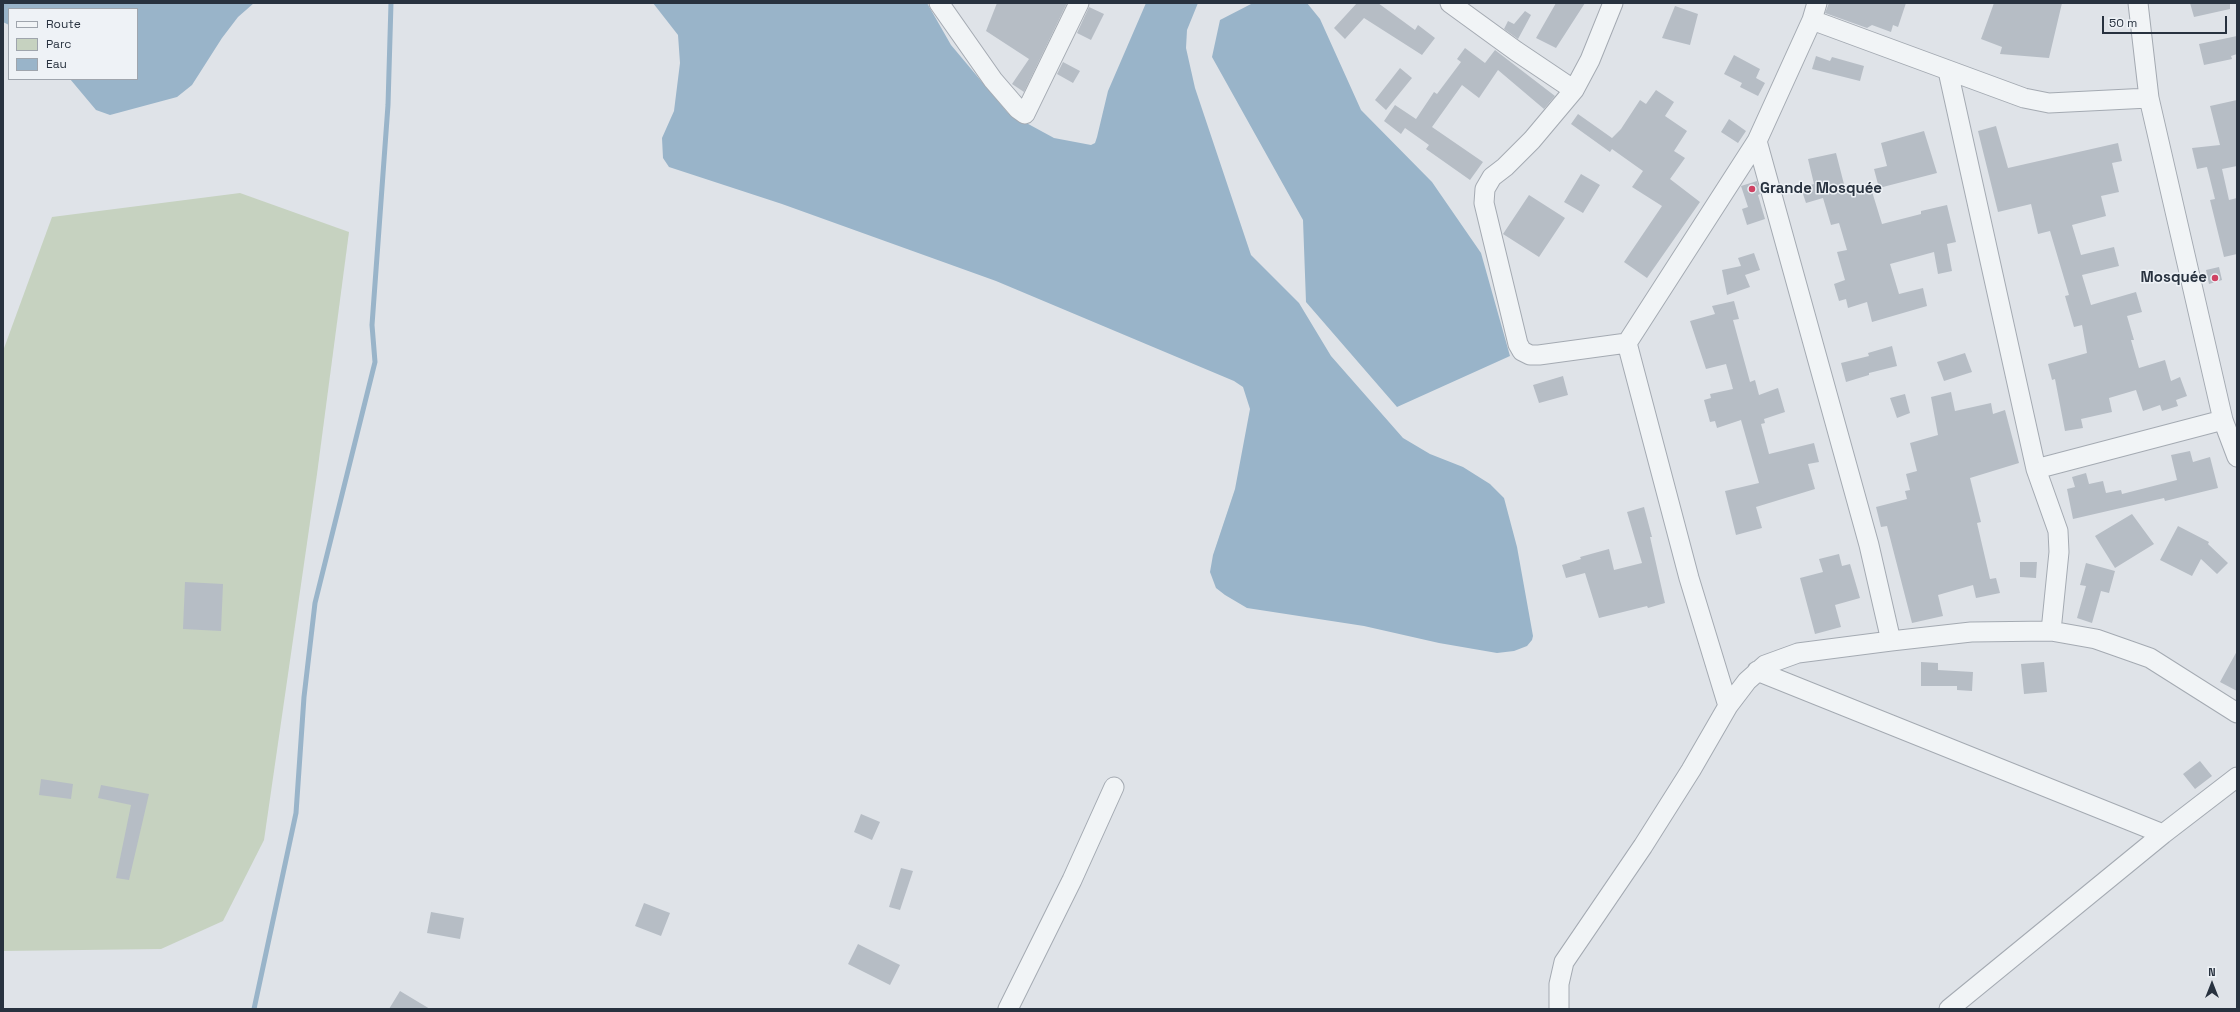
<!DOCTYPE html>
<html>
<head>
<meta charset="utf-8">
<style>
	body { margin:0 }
	#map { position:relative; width:2240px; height:1012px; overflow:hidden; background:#dfe3e8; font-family:"Space Grotesk",sans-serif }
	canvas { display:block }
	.frame { position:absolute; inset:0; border:4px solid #28323f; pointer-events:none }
	.legend { position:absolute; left:8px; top:8px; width:130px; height:72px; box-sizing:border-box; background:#eef2f6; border:1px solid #9fa5ad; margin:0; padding:5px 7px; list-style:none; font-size:12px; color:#28323f }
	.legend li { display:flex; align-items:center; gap:8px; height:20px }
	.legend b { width:20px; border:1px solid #9fa5ad }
	.north { position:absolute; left:2192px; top:964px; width:40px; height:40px; -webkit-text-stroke:3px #eef2f6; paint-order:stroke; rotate:0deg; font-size:11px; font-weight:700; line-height:16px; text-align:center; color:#28323f }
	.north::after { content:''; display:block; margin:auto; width:14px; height:18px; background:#28323f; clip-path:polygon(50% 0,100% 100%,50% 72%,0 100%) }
	.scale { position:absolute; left:2102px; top:16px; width:125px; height:18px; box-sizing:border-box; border:2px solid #28323f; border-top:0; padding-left:5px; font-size:12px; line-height:14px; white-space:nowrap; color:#28323f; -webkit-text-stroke:3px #eef2f6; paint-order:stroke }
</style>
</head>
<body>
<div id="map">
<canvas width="2240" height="1012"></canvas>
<div class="frame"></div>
<ul class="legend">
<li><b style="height:5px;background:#f1f4f6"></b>Route</li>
<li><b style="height:11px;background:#c6d2c0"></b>Parc</li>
<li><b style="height:11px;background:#99b4c9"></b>Eau</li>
</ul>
<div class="north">N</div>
<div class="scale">50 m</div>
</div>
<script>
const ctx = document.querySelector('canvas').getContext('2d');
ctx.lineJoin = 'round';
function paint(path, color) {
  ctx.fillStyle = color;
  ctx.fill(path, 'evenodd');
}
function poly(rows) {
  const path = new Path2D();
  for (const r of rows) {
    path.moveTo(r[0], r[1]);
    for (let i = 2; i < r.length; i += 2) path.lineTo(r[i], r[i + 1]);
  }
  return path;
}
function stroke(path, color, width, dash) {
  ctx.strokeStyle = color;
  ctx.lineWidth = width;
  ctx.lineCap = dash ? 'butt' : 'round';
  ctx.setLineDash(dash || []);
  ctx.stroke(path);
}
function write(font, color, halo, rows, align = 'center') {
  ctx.font = font + ' "Space Grotesk",sans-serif';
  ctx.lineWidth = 3;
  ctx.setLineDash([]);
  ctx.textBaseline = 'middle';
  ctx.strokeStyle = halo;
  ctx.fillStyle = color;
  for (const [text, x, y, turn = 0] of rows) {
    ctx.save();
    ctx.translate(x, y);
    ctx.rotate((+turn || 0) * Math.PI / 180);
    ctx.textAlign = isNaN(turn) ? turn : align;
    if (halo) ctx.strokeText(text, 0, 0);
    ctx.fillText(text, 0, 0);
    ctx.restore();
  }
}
const green = poly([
	[240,193,349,232,317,474,264,840,223,921,161,949,3,951,3,351,52,217]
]);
const water = poly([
	[3,3,254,3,238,17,222,38,192,85,177,97,110,115,96,110,70,79,137,79,137,9,9,9,9,25,3,22],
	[653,3,927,3,951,45,1008,113,1054,138,1091,145,1095,143,1097,137,1108,91,1146,3,1198,3,1187,30,1186,48,1195,88,1251,255,1299,303,1331,356,1403,438,1430,454,1463,467,1490,484,1504,498,1517,547,1533,636,1532,640,1527,646,1514,651,1497,653,1439,643,1364,626,1247,608,1225,595,1216,588,1210,572,1213,555,1235,489,1250,409,1243,387,1234,381,996,281,782,204,669,167,663,158,662,138,674,111,680,63,678,35],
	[1253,3,1307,3,1320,19,1361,110,1432,182,1481,253,1510,356,1397,407,1306,302,1303,220,1212,57,1220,20]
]);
const stream = poly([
	[254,1009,296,813,304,697,315,603,375,362,372,325,388,105,391,3]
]);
const building = poly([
	[997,3,1067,3,1024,92,1012,84,1029,59,986,31],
	[1357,3,1378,3,1415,30,1418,25,1435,38,1422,55,1364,18,1345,39,1334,28],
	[1556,3,1585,3,1556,48,1536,38],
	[1829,3,1906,3,1898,27,1893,25,1891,32,1872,25,1867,28,1825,13],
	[1994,3,2062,3,2049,58,2000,54,2002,47,1981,39],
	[2190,3,2230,3,2230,9,2194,17],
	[1675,6,1698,14,1690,45,1662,38],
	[1089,7,1104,14,1091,40,1077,33],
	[1525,11,1531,15,1518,39,1504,29,1508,21,1514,24],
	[2237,36,2237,54,2231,56,2232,59,2204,65,2199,44],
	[1465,48,1485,63,1495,50,1555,96,1544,109,1498,70,1479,98,1462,85,1432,127,1483,162,1470,180,1426,149,1429,145,1405,128,1401,134,1384,121,1395,105,1416,119,1434,92,1437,94,1461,62,1457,59],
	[1734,55,1760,69,1756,78,1765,83,1758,96,1740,87,1742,83,1724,74],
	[1816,56,1830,61,1832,57,1864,66,1860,81,1812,69],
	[1063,62,1080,71,1073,83,1057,74],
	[1400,68,1412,78,1386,110,1375,100],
	[1656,90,1674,102,1665,116,1687,131,1674,151,1685,158,1670,179,1700,202,1647,278,1624,262,1662,206,1632,187,1643,171,1612,149,1610,152,1571,124,1578,114,1612,138,1621,129,1640,100,1646,104],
	[2237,100,2237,166,2222,169,2229,200,2237,198,2237,254,2224,257,2210,200,2215,199,2207,167,2197,169,2192,148,2220,145,2210,106],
	[1729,119,1746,131,1738,143,1721,132],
	[1996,126,2008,168,2118,143,2122,161,2112,163,2119,192,2101,196,2106,216,2072,225,2081,255,2114,247,2119,266,2082,275,2091,305,2136,292,2142,312,2127,316,2134,340,2131,340,2139,368,2165,360,2171,381,2180,377,2187,396,2176,400,2178,406,2162,411,2160,405,2143,411,2136,390,2109,398,2112,412,2081,419,2083,428,2065,431,2055,379,2052,380,2048,364,2087,353,2082,325,2074,327,2065,296,2069,295,2050,231,2038,234,2031,204,1998,212,1978,131],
	[1924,131,1937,173,1879,188,1874,169,1887,166,1881,143],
	[1836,153,1846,192,1870,185,1882,224,1921,214,1921,211,1947,205,1956,242,1947,244,1952,271,1938,274,1934,252,1890,264,1899,294,1923,288,1927,306,1872,322,1867,302,1848,308,1846,299,1839,301,1834,284,1845,280,1837,252,1847,250,1839,223,1831,225,1823,198,1806,203,1801,188,1814,184,1808,159],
	[1581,174,1600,185,1583,213,1564,202],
	[1757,181,1760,194,1758,195,1765,219,1747,225,1742,209,1748,207,1741,186],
	[1529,195,1565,218,1539,257,1503,234],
	[1754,253,1760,270,1745,275,1750,287,1727,295,1722,270,1741,266,1738,258],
	[2219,267,2222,280,2209,284,2206,270],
	[1734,301,1739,319,1733,320,1750,382,1755,380,1759,395,1778,388,1785,412,1764,419,1765,423,1761,424,1769,454,1814,443,1819,462,1808,464,1815,489,1756,507,1762,528,1736,535,1725,491,1759,483,1741,420,1717,428,1715,421,1710,422,1704,400,1711,398,1710,394,1733,389,1726,364,1706,369,1690,321,1715,314,1712,306],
	[1892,346,1897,366,1869,373,1869,375,1846,382,1841,363,1869,356,1868,353],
	[1965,353,1972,372,1944,381,1937,362],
	[1563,376,1568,395,1539,403,1533,385],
	[1951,392,1955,411,1991,403,1993,414,2005,410,2019,463,1970,478,1981,522,1977,523,1990,579,1996,578,2000,593,1976,598,1973,585,1938,595,1943,616,1912,623,1887,526,1881,527,1876,507,1907,499,1905,491,1910,490,1906,474,1917,471,1910,443,1938,435,1931,397],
	[1905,394,1910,413,1897,418,1890,398],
	[2190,451,2193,462,2210,457,2218,488,2165,501,2164,498,2073,519,2067,489,2075,487,2072,477,2086,473,2089,484,2103,481,2106,493,2121,490,2122,494,2177,480,2171,455],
	[1644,507,1652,537,1650,537,1665,603,1648,608,1647,606,1599,618,1585,573,1566,578,1562,565,1581,559,1580,557,1609,549,1614,570,1642,563,1627,512],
	[2132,514,2154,544,2115,568,2095,536],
	[2178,526,2209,542,2208,544,2228,563,2217,574,2201,559,2192,576,2160,560],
	[1839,554,1842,566,1850,564,1860,598,1835,605,1841,627,1815,634,1800,578,1823,572,1819,559],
	[2020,562,2037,562,2036,578,2020,577],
	[2086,563,2115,571,2109,593,2101,591,2092,623,2077,618,2086,586,2080,585],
	[185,582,223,584,221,631,183,629],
	[2237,651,2237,691,2220,682],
	[1921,662,1938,663,1938,670,1973,672,1972,691,1957,690,1957,686,1921,686],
	[2044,662,2047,692,2024,694,2021,664],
	[2200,761,2212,776,2195,789,2183,774],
	[41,779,73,784,71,799,39,795],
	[101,785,149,794,129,880,116,878,131,805,98,798],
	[861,814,880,822,872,840,854,832],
	[901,868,913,871,900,910,889,907],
	[644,903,670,913,661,936,635,926],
	[431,912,464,918,460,939,427,933],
	[858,944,900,965,890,985,848,964],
	[400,991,430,1009,389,1009]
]);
const street = poly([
	[939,3,993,80,1018,109,1025,114,1079,3],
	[1450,3,1516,51,1574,90],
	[1613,3,1590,60,1574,90,1532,140,1505,167,1492,177,1485,189,1484,203,1518,344,1522,351,1530,355,1539,355,1627,343],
	[1812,20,2024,98,2049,103,2149,98],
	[1948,71,2036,469,2058,531,2059,552,2051,631],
	[1757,141,1869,545,1891,641],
	[2223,420,2237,457],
	[2036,469,2223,420,2149,98,2138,3],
	[1757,671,2163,834],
	[1728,706,1689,578,1627,343,1757,141,1812,20,1817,3],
	[1008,1009,1072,880,1114,787],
	[1559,1009,1559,984,1564,962,1643,846,1691,770,1728,706,1747,681,1765,665,1798,653,1891,641,1971,632,2051,631,2096,639,2150,658,2237,713],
	[1949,1009,2163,834,2237,777]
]);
const markers = [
	[1752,189,4,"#cf4263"],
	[2215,278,4,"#cf4263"]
];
const poiNames = [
	["Grande Mosquée",1760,189],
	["Mosquée",2207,278,"right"]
];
paint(green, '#c6d2c0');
paint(water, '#99b4c9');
stroke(stream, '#99b4c9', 5);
paint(building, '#b6bdc5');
stroke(street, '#a4aab2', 21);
stroke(street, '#f1f4f6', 19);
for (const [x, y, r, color] of markers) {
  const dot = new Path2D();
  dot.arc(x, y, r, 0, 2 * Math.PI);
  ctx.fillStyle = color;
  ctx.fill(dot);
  stroke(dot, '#eef2f6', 1.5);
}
write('bold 15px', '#28323f', '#eef2f6', poiNames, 'left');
</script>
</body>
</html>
